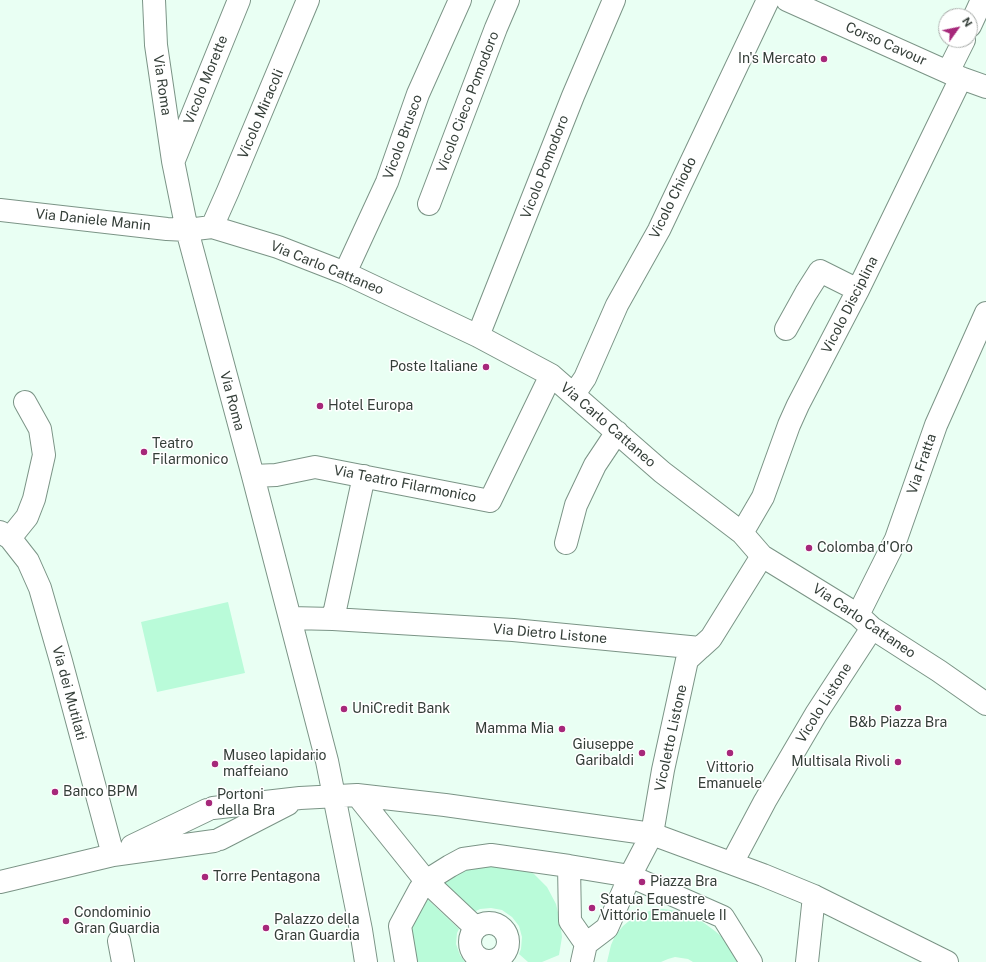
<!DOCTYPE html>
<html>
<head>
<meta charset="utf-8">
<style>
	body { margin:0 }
	#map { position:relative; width:986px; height:962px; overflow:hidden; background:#e9fff3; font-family:"Public Sans",sans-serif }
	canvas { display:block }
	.north { position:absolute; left:938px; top:8px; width:40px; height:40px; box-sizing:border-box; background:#fff; border:1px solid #aeb2af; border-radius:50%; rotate:57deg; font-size:11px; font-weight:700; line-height:16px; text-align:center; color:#343e38 }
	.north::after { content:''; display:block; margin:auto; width:14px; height:18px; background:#a6287a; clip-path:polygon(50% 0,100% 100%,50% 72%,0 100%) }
</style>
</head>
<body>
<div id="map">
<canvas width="986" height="962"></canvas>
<div class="north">N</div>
</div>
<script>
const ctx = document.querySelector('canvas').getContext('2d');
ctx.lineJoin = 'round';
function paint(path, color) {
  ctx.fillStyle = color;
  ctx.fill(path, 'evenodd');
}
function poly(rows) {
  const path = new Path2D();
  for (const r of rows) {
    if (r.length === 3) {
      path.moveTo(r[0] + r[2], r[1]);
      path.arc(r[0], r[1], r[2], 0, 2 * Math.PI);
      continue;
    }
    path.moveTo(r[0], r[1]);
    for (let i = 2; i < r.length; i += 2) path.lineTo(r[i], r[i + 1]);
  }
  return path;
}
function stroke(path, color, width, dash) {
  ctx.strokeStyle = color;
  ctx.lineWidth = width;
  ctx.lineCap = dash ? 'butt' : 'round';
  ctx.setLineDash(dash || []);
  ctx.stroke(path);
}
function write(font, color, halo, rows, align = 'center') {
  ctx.font = font + ' "Public Sans",sans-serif';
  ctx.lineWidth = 3;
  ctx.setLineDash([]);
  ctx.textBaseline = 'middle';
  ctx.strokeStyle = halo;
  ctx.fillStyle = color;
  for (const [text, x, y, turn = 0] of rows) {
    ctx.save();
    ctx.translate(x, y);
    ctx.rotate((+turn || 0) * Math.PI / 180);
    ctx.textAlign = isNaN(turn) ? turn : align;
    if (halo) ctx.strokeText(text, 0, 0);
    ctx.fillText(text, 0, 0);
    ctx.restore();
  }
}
const green = poly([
	[228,602,245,673,157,692,141,622],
	[467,863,519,866,534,874,547,887,556,904,560,921,562,937,559,955,542,962,528,962,519,954,521,949,522,937,519,926,512,917,502,910,491,908,480,909,474,912,437,878],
	[422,894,459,929,457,933,456,944,460,955,465,962,412,962,409,923],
	[663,909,671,910,688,914,704,923,715,931,729,943,740,962,693,962,688,959,675,957,668,959,661,962,607,962,611,945,615,936,623,926,629,921,644,913,652,910]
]);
const minor = poly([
	[154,0,156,45,173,161,187,230,253,476,327,761,361,930,366,962],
	[787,0,961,78,986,87],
	[970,26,982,0],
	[948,72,964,40],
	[174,160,239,0],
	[429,204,496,28,508,0],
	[0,210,167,229,187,230,212,227,278,247,345,273,478,336,551,375,662,472,742,533,762,556,858,615,872,628,939,671,986,704],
	[212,227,228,191,308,0],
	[345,273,387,182,418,94,460,0],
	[786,329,806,293,820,271,858,290],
	[478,336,573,96,614,0],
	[574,394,585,378,617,305,659,230,768,0],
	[253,476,276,475,315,467,490,501,551,375],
	[0,532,10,538,28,561,40,588,61,661,113,855],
	[742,533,763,497,789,425,798,405,858,290,961,78],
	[10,538,27,517,34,499,44,455,40,429,25,402],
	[566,543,576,505,595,465,617,432],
	[858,615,896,539,936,425,986,313],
	[290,618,333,619,513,630,700,648,711,638,762,556],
	[333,619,364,476],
	[357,795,426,881,476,928],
	[213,808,300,798,357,795,445,805,652,834,763,875,814,896,947,962],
	[220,839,288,804],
	[132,846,207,810],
	[732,863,765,801,816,714,872,628],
	[569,866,570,921,586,944,582,962],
	[0,882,113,855,214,841],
	[489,942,19],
	[119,941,123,962],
	[586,944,607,928,630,876,652,834,663,770,687,660,700,648],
	[406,962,400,926,420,889,426,881,450,866,463,859,491,855,569,866,630,876,723,917,751,962],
	[807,962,814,896]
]);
const markers = [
	[824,59,4,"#a6287a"],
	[486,367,4,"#a6287a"],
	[320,406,4,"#a6287a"],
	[144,452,4,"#a6287a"],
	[809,548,4,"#a6287a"],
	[898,708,4,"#a6287a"],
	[344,709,4,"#a6287a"],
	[562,729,4,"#a6287a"],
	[642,753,4,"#a6287a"],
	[730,753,4,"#a6287a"],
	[898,762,4,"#a6287a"],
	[215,764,4,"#a6287a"],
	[55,792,4,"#a6287a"],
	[209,803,4,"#a6287a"],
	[205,877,4,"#a6287a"],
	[642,882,4,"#a6287a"],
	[592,908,4,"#a6287a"],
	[66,921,4,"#a6287a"],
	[266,928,4,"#a6287a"]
];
const streetNames = [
	["Corso Cavour",886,44,24],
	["Vicolo Morette",206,80,-68],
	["Via Roma",162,85,82],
	["Vicolo Cieco Pomodoro",468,102,-69],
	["Vicolo Miracoli",261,114,-67],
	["Vicolo Brusco",403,137,-70],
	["Vicolo Pomodoro",545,167,-69],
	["Vicolo Chiodo",673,198,-64],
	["Via Daniele Manin",93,220,6],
	["Via Carlo Cattaneo",327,268,22],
	["Vicolo Disciplina",850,305,-63],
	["Via Roma",232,401,75],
	["Via Carlo Cattaneo",608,425,41],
	["Via Fratta",922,464,-71],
	["Via Teatro Filarmonico",405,484,11],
	["Via Carlo Cattaneo",864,621,34],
	["Via Dietro Listone",550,634,5],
	["Via dei Mutilati",69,693,75],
	["Vicolo Listone",824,703,-58],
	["Vicoletto Listone",671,738,-78]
];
const poiNames = [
	["In's Mercato",816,59,"right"],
	["Poste Italiane",478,367,"right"],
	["Hotel Europa",328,406],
	["Teatro",152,444],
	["Filarmonico",152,460],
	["Colomba d'Oro",817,548],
	["UniCredit Bank",352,709],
	["B&b Piazza Bra",898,723,"center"],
	["Mamma Mia",554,729,"right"],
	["Giuseppe",634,745,"right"],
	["Garibaldi",634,761,"right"],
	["Museo lapidario",223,756],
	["maffeiano",223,772],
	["Multisala Rivoli",890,762,"right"],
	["Vittorio",730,768,"center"],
	["Emanuele",730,784,"center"],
	["Banco BPM",63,792],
	["Portoni",217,795],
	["della Bra",217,811],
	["Torre Pentagona",213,877],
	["Piazza Bra",650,882],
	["Statua Equestre",600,900],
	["Vittorio Emanuele II",600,916],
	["Condominio",74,913],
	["Gran Guardia",74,929],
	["Palazzo della",274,920],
	["Gran Guardia",274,936]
];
paint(green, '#b9fbd9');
stroke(minor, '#7b9486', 24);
stroke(minor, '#fff', 22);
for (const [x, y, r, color] of markers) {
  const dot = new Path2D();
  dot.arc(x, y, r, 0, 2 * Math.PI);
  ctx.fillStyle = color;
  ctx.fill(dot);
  stroke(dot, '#fff', 1.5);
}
write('14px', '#343e38', '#fff', streetNames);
write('14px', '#343e38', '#fff', poiNames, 'left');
</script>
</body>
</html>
